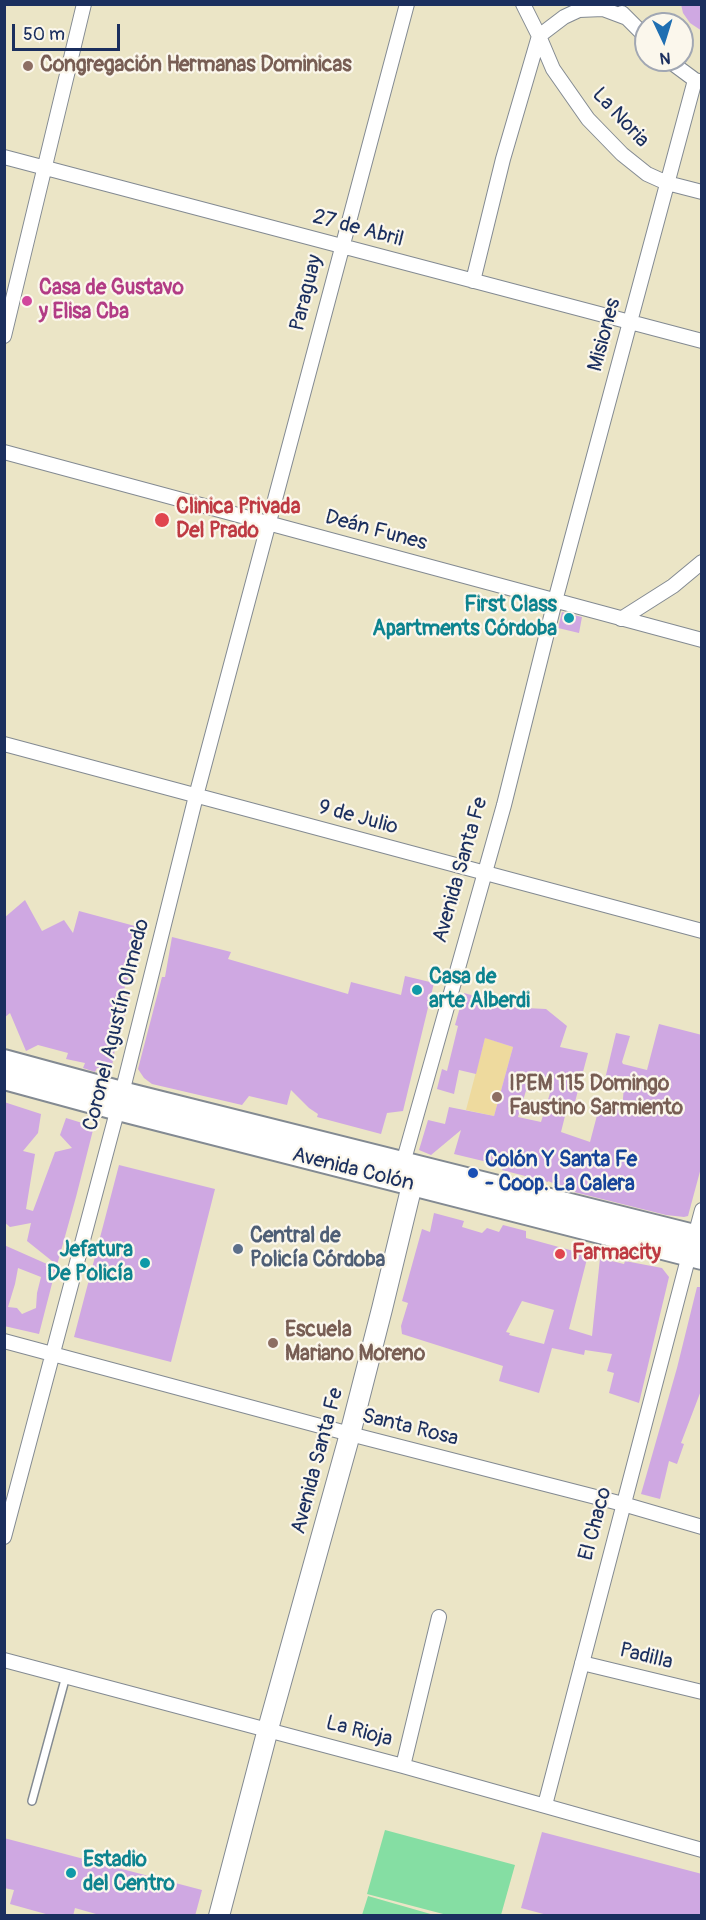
<!DOCTYPE html>
<html>
<head>
<meta charset="utf-8">
<style>
	body { margin:0 }
	#map { position:relative; width:706px; height:1920px; overflow:hidden; background:#ebe5c6; font-family:Pangolin,sans-serif }
	canvas { display:block }
	.frame { position:absolute; inset:0; border:6px solid #1b2f5e; pointer-events:none }
	.north { position:absolute; left:634px; top:12px; width:60px; height:60px; box-sizing:border-box; background:#fbf7ec; border:2px solid #a1a7b3; border-radius:50%; rotate:176deg; font-size:16px; font-weight:700; line-height:24px; text-align:center; color:#1b2f5e }
	.north::after { content:''; display:block; margin:auto; width:21px; height:27px; background:#1f6fb2; clip-path:polygon(50% 0,100% 100%,50% 72%,0 100%) }
	.scale { position:absolute; left:12px; top:24px; width:108px; height:27px; box-sizing:border-box; border:3px solid #1b2f5e; border-top:0; padding-left:8px; font-size:18px; line-height:21px; white-space:nowrap; color:#1b2f5e; -webkit-text-stroke:4px #fbf7ec; paint-order:stroke }
</style>
</head>
<body>
<div id="map">
<canvas width="706" height="1920"></canvas>
<div class="frame"></div>
<div class="north">N</div>
<div class="scale">50 m</div>
</div>
<script>
const ctx = document.querySelector('canvas').getContext('2d');
ctx.lineJoin = 'round';
function paint(path, color) {
  ctx.fillStyle = color;
  ctx.fill(path, 'evenodd');
}
function poly(rows) {
  const path = new Path2D();
  for (const r of rows) {
    path.moveTo(r[0], r[1]);
    for (let i = 2; i < r.length; i += 2) path.lineTo(r[i], r[i + 1]);
  }
  return path;
}
function stroke(path, color, width, dash) {
  ctx.strokeStyle = color;
  ctx.lineWidth = width;
  ctx.lineCap = dash ? 'butt' : 'round';
  ctx.setLineDash(dash || []);
  ctx.stroke(path);
}
function write(font, color, halo, rows, align = 'center') {
  ctx.font = font + ' Pangolin,sans-serif';
  ctx.lineWidth = 4.5;
  ctx.setLineDash([]);
  ctx.textBaseline = 'middle';
  ctx.strokeStyle = halo;
  ctx.fillStyle = color;
  for (const [text, x, y, turn = 0] of rows) {
    ctx.save();
    ctx.translate(x, y);
    ctx.rotate((+turn || 0) * Math.PI / 180);
    ctx.textAlign = isNaN(turn) ? turn : align;
    if (halo) ctx.strokeText(text, 0, 0);
    ctx.fillText(text, 0, 0);
    ctx.restore();
  }
}
const green = poly([
	[385,1830,515,1865,501,1915,447,1915,367,1894],
	[368,1896,434,1915,362,1915]
]);
const sand = poly([
	[486,1034,492,1040,513,1047,494,1116,466,1110]
]);
const building = poly([
	[681,4,702,4,702,31,690,23,683,13],
	[562,612,582,617,579,633,558,628],
	[25,900,42,931,64,920,73,933,79,911,146,929,122,995,130,998,116,1044,111,1071,97,1068,95,1072,83,1068,85,1063,66,1059,68,1053,38,1045,26,1051,10,1013,4,1018,4,918],
	[172,937,231,952,228,959,348,994,351,982,401,995,405,976,434,983,403,1111,387,1113,381,1134,317,1117,318,1114,309,1108,291,1090,287,1105,249,1096,242,1105,152,1084,144,1078,138,1069,162,977,165,977],
	[464,993,525,1010,526,1008,546,1009,567,1026,560,1047,588,1053,575,1102,569,1100,561,1132,590,1142,600,1104,622,1110,624,1086,605,1079,616,1033,630,1036,622,1062,623,1064,647,1070,659,1024,702,1035,702,1164,688,1216,684,1217,666,1215,574,1192,548,1181,548,1182,502,1170,504,1166,454,1154,461,1130,431,1155,419,1150,428,1120,445,1124,449,1107,494,1116,513,1047,485,1038,476,1074,459,1070,454,1094,437,1089,442,1069,447,1071,458,1026,455,1025],
	[528,1084,551,1090,541,1122,518,1117],
	[4,1102,41,1114,38,1133,23,1151,35,1154,26,1209,33,1211,55,1152,72,1148,60,1135,66,1118,92,1126,93,1130,76,1197,57,1265,27,1241,31,1223,10,1227,4,1222],
	[119,1165,215,1189,171,1362,74,1337],
	[434,1213,464,1221,462,1227,482,1233,487,1228,499,1232,503,1225,526,1231,526,1238,588,1255,569,1329,592,1336,600,1258,624,1264,625,1261,662,1268,669,1277,639,1403,609,1393,614,1373,607,1371,612,1354,585,1350,584,1355,552,1348,539,1393,499,1381,503,1366,402,1334,401,1326,408,1303,402,1301,422,1229,430,1232],
	[522,1301,554,1310,544,1344,509,1335,510,1333,506,1332],
	[4,1245,56,1268,39,1334,4,1326],
	[18,1268,41,1277,37,1293,36,1308,22,1314,17,1308,8,1307,15,1284],
	[697,1287,702,1287,702,1388,681,1443,684,1444,677,1464,669,1461,660,1499,641,1494,677,1368],
	[542,1832,702,1874,702,1916,551,1916,521,1908],
	[4,1838,202,1890,195,1916,103,1916,75,1908,73,1916,53,1916,10,1904,14,1890,4,1888]
]);
const lane = poly([
	[32,1801,66,1676]
]);
const street = poly([
	[523,4,539,36,553,69,588,119,622,154,647,174,667,183,702,192],
	[622,13,646,37],
	[539,36,564,17,579,10,603,9,627,18],
	[668,60,695,80,702,82],
	[4,157,702,341],
	[473,281,503,159,539,36],
	[4,336,84,4],
	[4,452,702,640],
	[621,619,673,586,702,562],
	[4,744,702,931],
	[403,1163,504,805,555,601,695,80],
	[695,1236,702,1210],
	[4,1341,350,1434,623,1504,702,1527],
	[4,1537,122,1093,196,796,407,4],
	[4,1660,403,1766,702,1850],
	[582,1663,702,1692],
	[403,1766,439,1617],
	[545,1805,689,1255]
]);
const secondary = poly([
	[219,1916,268,1729,350,1434,382,1309,412,1185,406,1171]
]);
const primary = poly([
	[4,1061,122,1093,702,1238],
	[4,1078,118,1109,702,1258]
]);
const markers = [
	[28,66,6,"#8d6e63"],
	[27,301,6,"#d1479c"],
	[162,520,8,"#e0444e"],
	[569,618,6,"#0f9aa8"],
	[417,990,6,"#0f9aa8"],
	[497,1097,6,"#8d6e63"],
	[473,1173,6,"#1a4fb4"],
	[238,1249,6,"#5c6f8a"],
	[560,1254,6,"#e0444e"],
	[145,1263,6,"#0f9aa8"],
	[273,1343,6,"#8d6e63"],
	[71,1873,6,"#0f9aa8"]
];
const educationNames = [
	["Congregación Hermanas Dominicas",40,66],
	["IPEM 115 Domingo",509,1085],
	["Faustino Sarmiento",509,1109],
	["Escuela",285,1331],
	["Mariano Moreno",285,1355]
];
const streetNames = [
	["La Noria",620,118,47],
	["27 de Abril",358,229,15],
	["Paraguay",307,293,-76],
	["Misiones",605,335,-75],
	["Deán Funes",376,531,15],
	["9 de Julio",358,818,15],
	["Avenida Santa Fe",461,870,-74],
	["Coronel Agustín Olmedo",117,1025,-76],
	["Avenida Colón",353,1170,14],
	["Santa Rosa",410,1428,14],
	["Avenida Santa Fe",318,1461,-75],
	["El Chaco",596,1524,-75],
	["Padilla",646,1657,14],
	["La Rioja",359,1732,15]
];
const hotelNames = [
	["Casa de Gustavo",39,289],
	["y Elisa Cba",39,313]
];
const healthNames = [
	["Clinica Privada",176,508],
	["Del Prado",176,532],
	["Farmacity",572,1254]
];
const cultureNames = [
	["First Class",557,606],
	["Apartments Córdoba",557,630],
	["Casa de",429,978,"left"],
	["arte Alberdi",429,1002,"left"],
	["Jefatura",133,1251],
	["De Policía",133,1275],
	["Estadio",83,1861,"left"],
	["del Centro",83,1885,"left"]
];
const transitNames = [
	["Colón Y Santa Fe",485,1161],
	["- Coop. La Calera",485,1185]
];
const serviceNames = [
	["Central de",250,1237],
	["Policía Córdoba",250,1261]
];
paint(green, '#85dea3');
paint(sand, '#eeda9e');
paint(building, '#cfa8e2');
stroke(lane, '#838a92', 10);
stroke(street, '#838a92', 16);
stroke(secondary, '#838a92', 22);
stroke(primary, '#838a92', 26);
stroke(lane, '#fff', 7);
stroke(street, '#fff', 14);
stroke(secondary, '#fff', 20);
stroke(primary, '#fff', 22);
for (const [x, y, r, color] of markers) {
  const dot = new Path2D();
  dot.arc(x, y, r, 0, 2 * Math.PI);
  ctx.fillStyle = color;
  ctx.fill(dot);
  stroke(dot, '#fbf7ec', 2);
}
write('bold 21px', '#785e54', '#fbf7ec', educationNames, 'left');
write('21px', '#1b2f5e', '#fbf7ec', streetNames);
write('bold 21px', '#b23c85', '#fbf7ec', hotelNames, 'left');
write('bold 21px', '#be3a42', '#fbf7ec', healthNames, 'left');
write('bold 21px', '#0d838f', '#fbf7ec', cultureNames, 'right');
write('bold 21px', '#164399', '#fbf7ec', transitNames, 'left');
write('bold 21px', '#4e5e75', '#fbf7ec', serviceNames, 'left');
</script>
</body>
</html>
